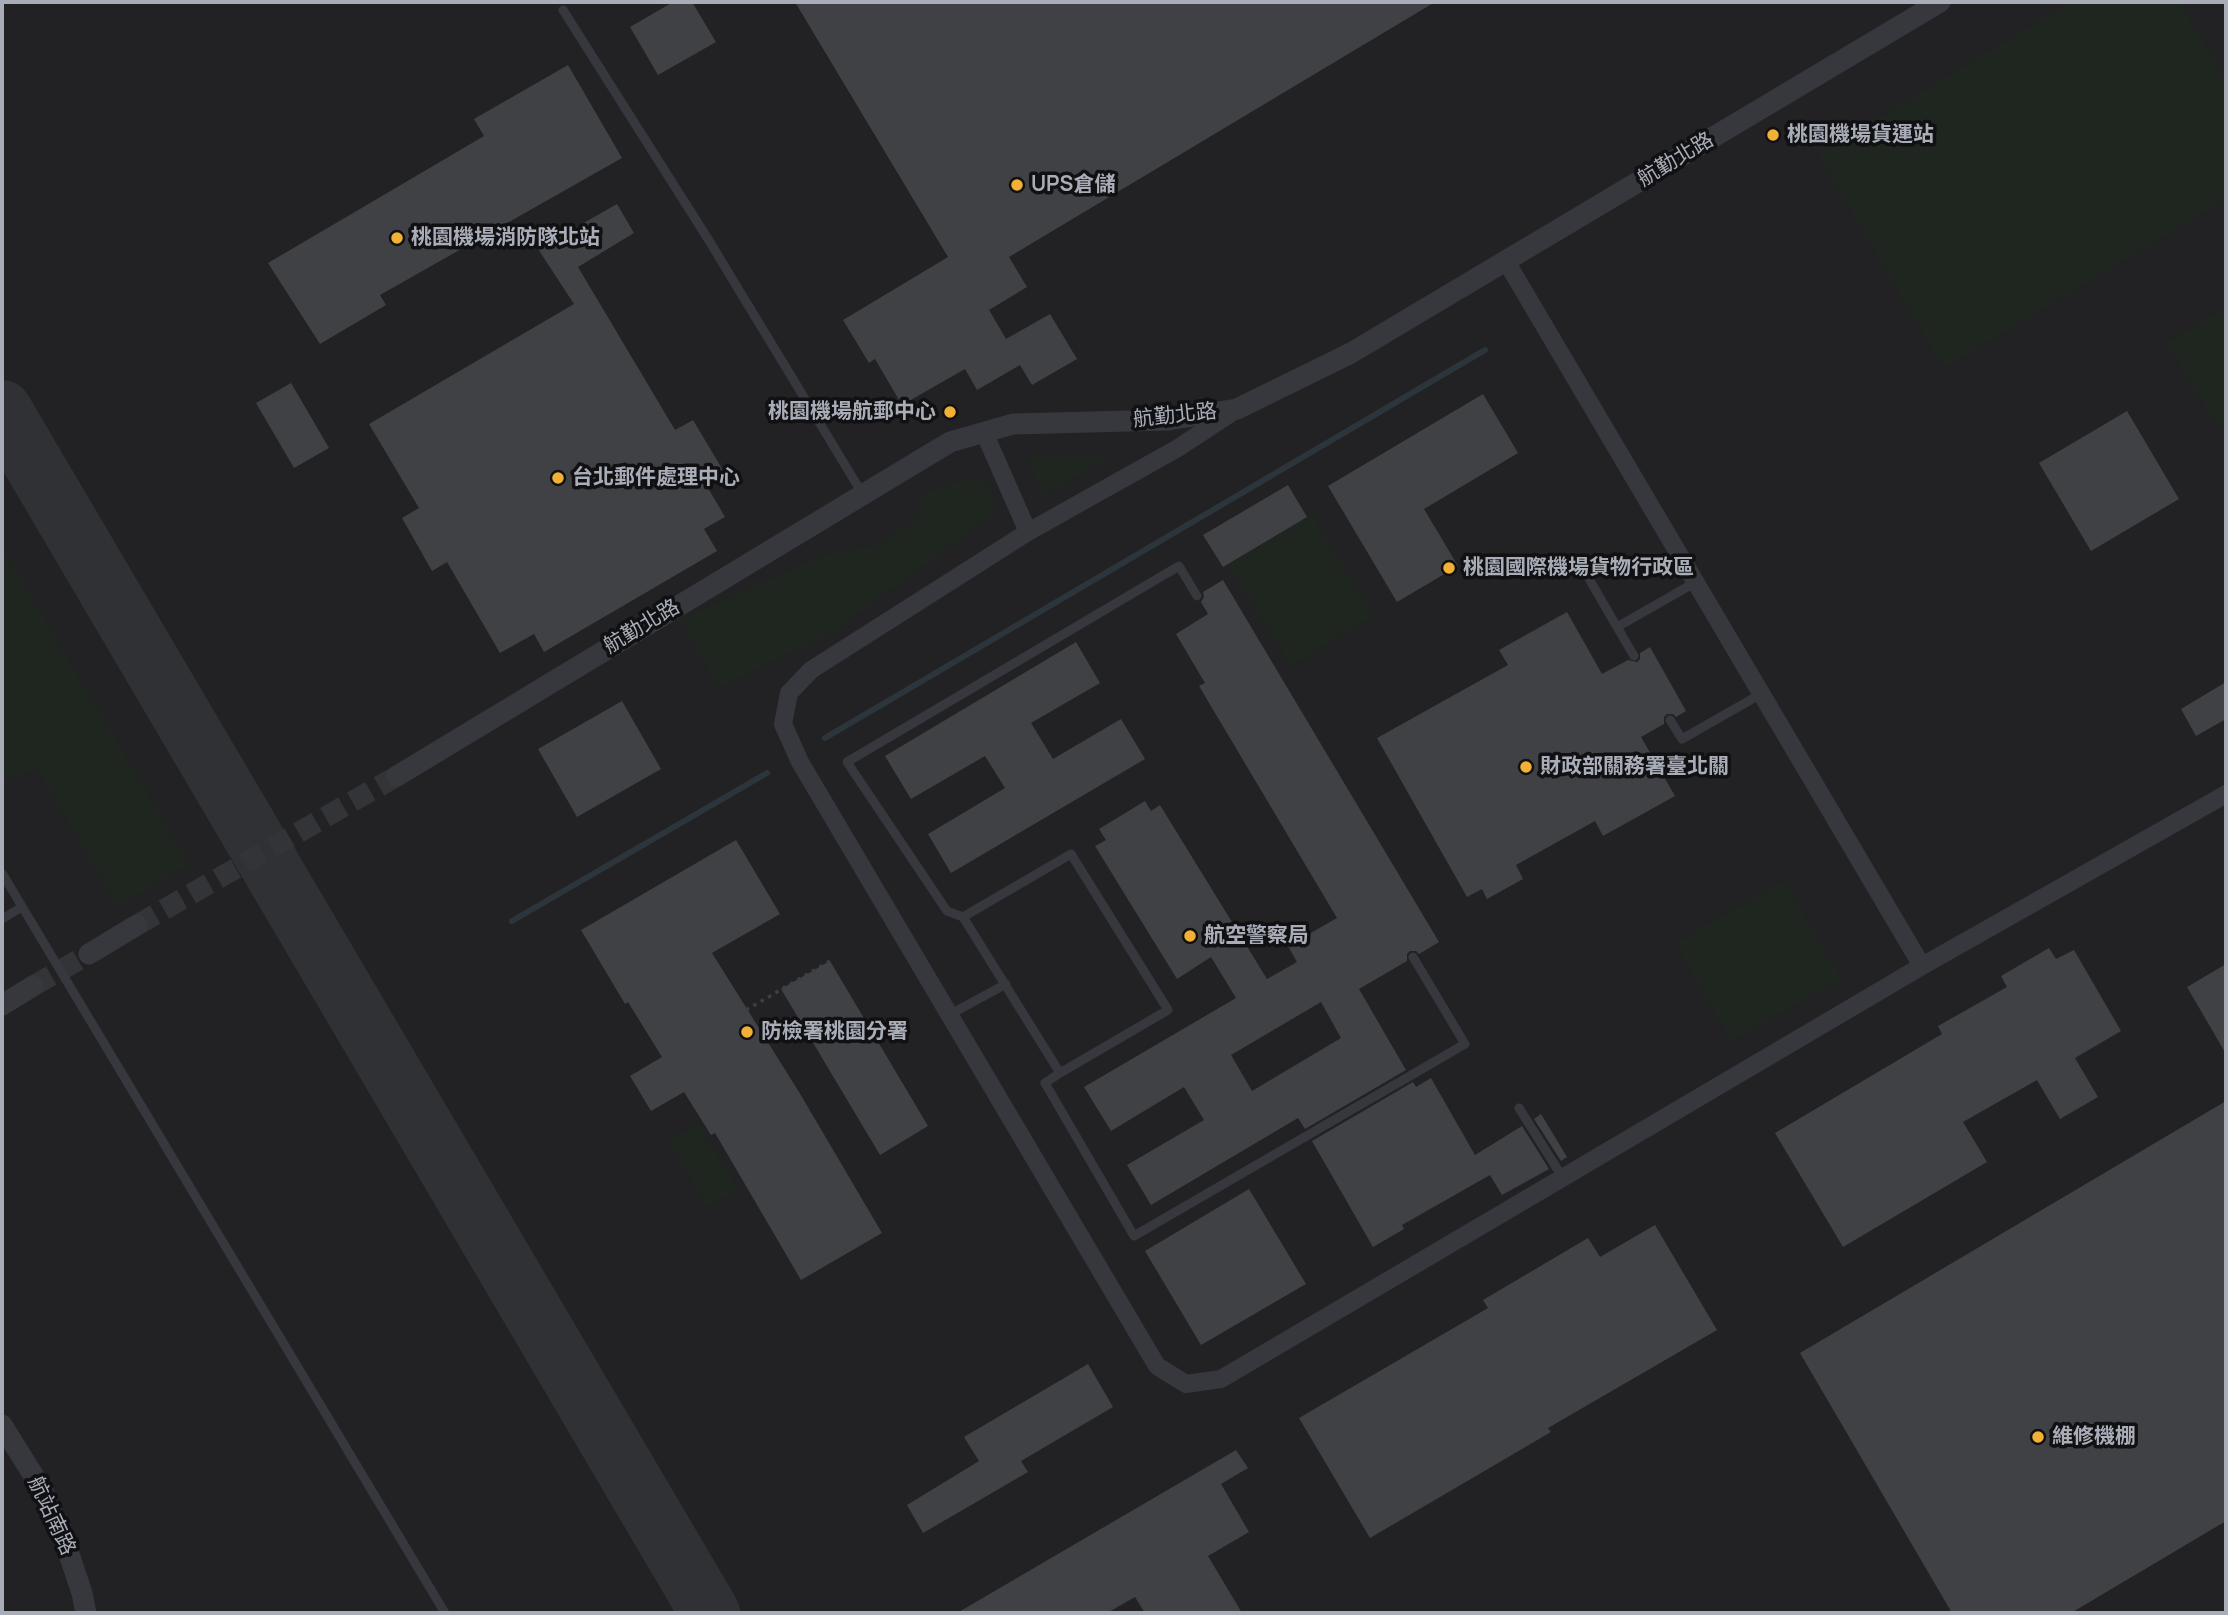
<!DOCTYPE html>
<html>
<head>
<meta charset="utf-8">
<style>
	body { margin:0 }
	#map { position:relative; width:2228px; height:1615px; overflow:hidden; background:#161618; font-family:Manrope,sans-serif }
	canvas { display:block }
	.frame { position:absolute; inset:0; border:4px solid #a8adb8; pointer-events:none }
</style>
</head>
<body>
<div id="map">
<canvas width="2228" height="1615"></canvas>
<div class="frame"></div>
</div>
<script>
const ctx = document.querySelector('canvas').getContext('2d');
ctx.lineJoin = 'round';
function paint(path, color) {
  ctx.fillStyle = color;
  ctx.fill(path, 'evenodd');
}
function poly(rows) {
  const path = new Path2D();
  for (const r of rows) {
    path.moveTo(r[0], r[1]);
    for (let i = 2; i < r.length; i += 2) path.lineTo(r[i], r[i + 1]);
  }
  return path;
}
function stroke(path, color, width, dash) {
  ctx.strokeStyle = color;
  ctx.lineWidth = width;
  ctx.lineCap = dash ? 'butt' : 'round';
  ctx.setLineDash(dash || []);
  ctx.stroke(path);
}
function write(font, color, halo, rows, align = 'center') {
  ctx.font = font + ' Manrope,"Noto Sans TC",sans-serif';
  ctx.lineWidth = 7;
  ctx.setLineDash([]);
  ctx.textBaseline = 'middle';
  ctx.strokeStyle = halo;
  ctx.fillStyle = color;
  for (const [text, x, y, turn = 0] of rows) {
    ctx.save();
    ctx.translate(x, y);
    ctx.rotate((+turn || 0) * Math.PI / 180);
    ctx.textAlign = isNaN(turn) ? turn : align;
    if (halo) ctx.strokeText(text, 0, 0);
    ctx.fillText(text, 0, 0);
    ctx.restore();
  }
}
const built = poly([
	[2,2,2226,2,2226,1613,2,1613]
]);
const green = poly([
	[2070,2,2179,2,2226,80,2226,200,1944,368,1818,155],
	[2226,307,2226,424,2218,428,2167,343],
	[1027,455,1028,455,1111,456,1042,497],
	[983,479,992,490,995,505,989,518,833,632,720,688,679,620,827,554,885,543,917,516,921,495,957,482],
	[1311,514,1373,616,1291,666,1228,564],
	[2,547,189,864,118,907,37,769,2,782],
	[1784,881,1841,979,1731,1041,1675,943],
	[698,1123,738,1190,707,1207,668,1140]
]);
const stream = poly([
	[825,738,1485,350],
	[512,921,767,773]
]);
const taxiway = poly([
	[2,410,710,1613]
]);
const building = poly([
	[673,2,692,2,716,42,658,75,630,27],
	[795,2,1435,2,1009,257,1027,287,989,310,1006,339,1050,314,1077,359,1032,385,1020,365,977,390,965,369,902,405,875,359,869,363,843,320,948,257],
	[568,65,622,158,380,295,386,305,320,344,268,263,484,136,474,119],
	[617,204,634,233,578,267,675,430,693,420,724,472,705,483,725,517,704,529,717,551,544,652,534,634,500,653,447,562,432,571,402,518,419,508,369,424,574,304,538,249],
	[291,383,329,448,294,468,256,403],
	[1483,394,1518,453,1424,509,1458,566,1397,602,1328,486],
	[2127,411,2179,499,2091,551,2039,463],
	[1288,485,1307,517,1223,567,1203,535],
	[1223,580,1439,942,1419,954,1416,951,1410,951,1407,954,1407,961,1359,989,1406,1070,1305,1129,1298,1118,1151,1205,1127,1165,1204,1120,1184,1087,1111,1131,1084,1087,1236,998,1211,957,1177,979,1095,846,1106,840,1099,829,1145,801,1151,811,1160,805,1267,979,1297,962,1288,946,1337,918,1199,686,1205,683,1176,634,1208,614,1201,602,1204,597,1203,592],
	[1321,1002,1341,1038,1252,1091,1231,1055],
	[1567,612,1602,674,1628,660,1637,662,1640,659,1640,653,1650,647,1686,711,1676,717,1673,714,1667,714,1664,717,1664,724,1641,737,1675,796,1603,836,1595,821,1516,865,1523,879,1487,899,1482,889,1467,897,1377,738,1508,665,1499,650],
	[1076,642,1100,683,1031,723,1053,759,1121,719,1145,759,951,873,928,834,1005,788,985,756,911,799,885,756],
	[2226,682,2226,719,2196,736,2181,709],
	[622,701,661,769,577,817,538,749],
	[736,840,780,914,712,953,799,1092,882,1233,801,1280,715,1133,711,1135,684,1092,651,1111,630,1076,662,1057,628,1002,625,1004,581,930],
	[2049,948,2056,959,2074,950,2121,1031,2075,1058,2098,1097,2060,1119,2037,1080,1963,1122,1987,1162,1843,1247,1775,1133,1942,1034,1938,1026,2007,987,2001,976],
	[830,961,928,1126,880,1155,781,989],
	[2226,964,2226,1054,2187,987],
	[1431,1078,1475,1155,1522,1126,1549,1169,1502,1195,1490,1175,1402,1225,1404,1229,1373,1247,1312,1141,1413,1082,1416,1087],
	[2226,1101,2226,1521,2071,1613,1952,1613,1800,1353],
	[1541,1114,1567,1157,1561,1161,1534,1119],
	[1249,1189,1306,1284,1201,1345,1145,1251],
	[1655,1225,1717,1330,1548,1428,1551,1432,1370,1538,1299,1418,1488,1308,1483,1300,1588,1238,1600,1257],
	[1088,1364,1113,1407,1021,1461,1028,1472,923,1533,907,1505,979,1461,964,1437],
	[1236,1450,1248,1468,1221,1484,1249,1532,1208,1556,1242,1613,1145,1613,1135,1597,1107,1613,957,1613]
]);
const tertiaryTunnel = poly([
	[137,925,397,776],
	[33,986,89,954]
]);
const path = poly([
	[746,1010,830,961]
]);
const service = poly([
	[563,10,708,239,862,493],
	[1588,577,1617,627],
	[1634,656,1617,627,1696,582],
	[1670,720,1682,739,1761,694],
	[1071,854,1168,1010,1060,1073,963,917,1071,854],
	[2,873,445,1613],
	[963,917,947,911,847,762,1179,566,1197,596],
	[2,919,22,907],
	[949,1015,1006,984],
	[1060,1073,1045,1083,1134,1236,1465,1044,1413,957],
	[1519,1108,1563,1178]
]);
const minor = poly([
	[1506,261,1922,966],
	[1234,411,1178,448,1028,532,811,670,789,693,783,724,800,762,1157,1366,1186,1384,1221,1379,1922,966,2226,794],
	[984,432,1028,532]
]);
const tertiary = poly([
	[397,776,950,442,1013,424,1168,420,1237,409,1351,353,1940,2],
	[89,954,137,925],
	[2,1005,33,986],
	[2,1425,42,1489,68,1551,82,1593,86,1613]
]);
const markers = [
	[1773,135,7,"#f2b134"],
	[1017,185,7,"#f2b134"],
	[397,238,7,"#f2b134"],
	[950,412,7,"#f2b134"],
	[558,478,7,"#f2b134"],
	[1449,568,7,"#f2b134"],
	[1526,767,7,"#f2b134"],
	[1190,936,7,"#f2b134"],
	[747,1032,7,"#f2b134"],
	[2038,1437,7,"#f2b134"]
];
const poiNames = [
	["桃園機場貨運站",1787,135],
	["UPS倉儲",1031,185],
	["桃園機場消防隊北站",411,238],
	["桃園機場航郵中心",936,412,"right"],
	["台北郵件處理中心",572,478],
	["桃園國際機場貨物行政區",1463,568],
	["財政部關務署臺北關",1540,767],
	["航空警察局",1204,936],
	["防檢署桃園分署",761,1032],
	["維修機棚",2052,1437]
];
const streetNames = [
	["航勤北路",1676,160,-31],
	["航勤北路",1175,416,-6],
	["航勤北路",642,627,-31],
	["航站南路",51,1516,65]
];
paint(built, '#222225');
paint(green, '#1e261f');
stroke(stream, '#2c353c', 6);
stroke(taxiway, '#303135', 60);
paint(building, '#404145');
stroke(tertiaryTunnel, '#333438', 21, [21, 10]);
stroke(path, '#3d3f44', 3.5, [3.5, 5]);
stroke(service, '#37383d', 9);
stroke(minor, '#37383d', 18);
stroke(tertiary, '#37383d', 21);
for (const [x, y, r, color] of markers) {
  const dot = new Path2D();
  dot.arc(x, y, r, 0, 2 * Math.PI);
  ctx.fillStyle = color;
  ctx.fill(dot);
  stroke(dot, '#111113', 2.5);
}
write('bold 21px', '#a8adb8', '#111113', poiNames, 'left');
write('21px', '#a8adb8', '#111113', streetNames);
</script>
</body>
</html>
